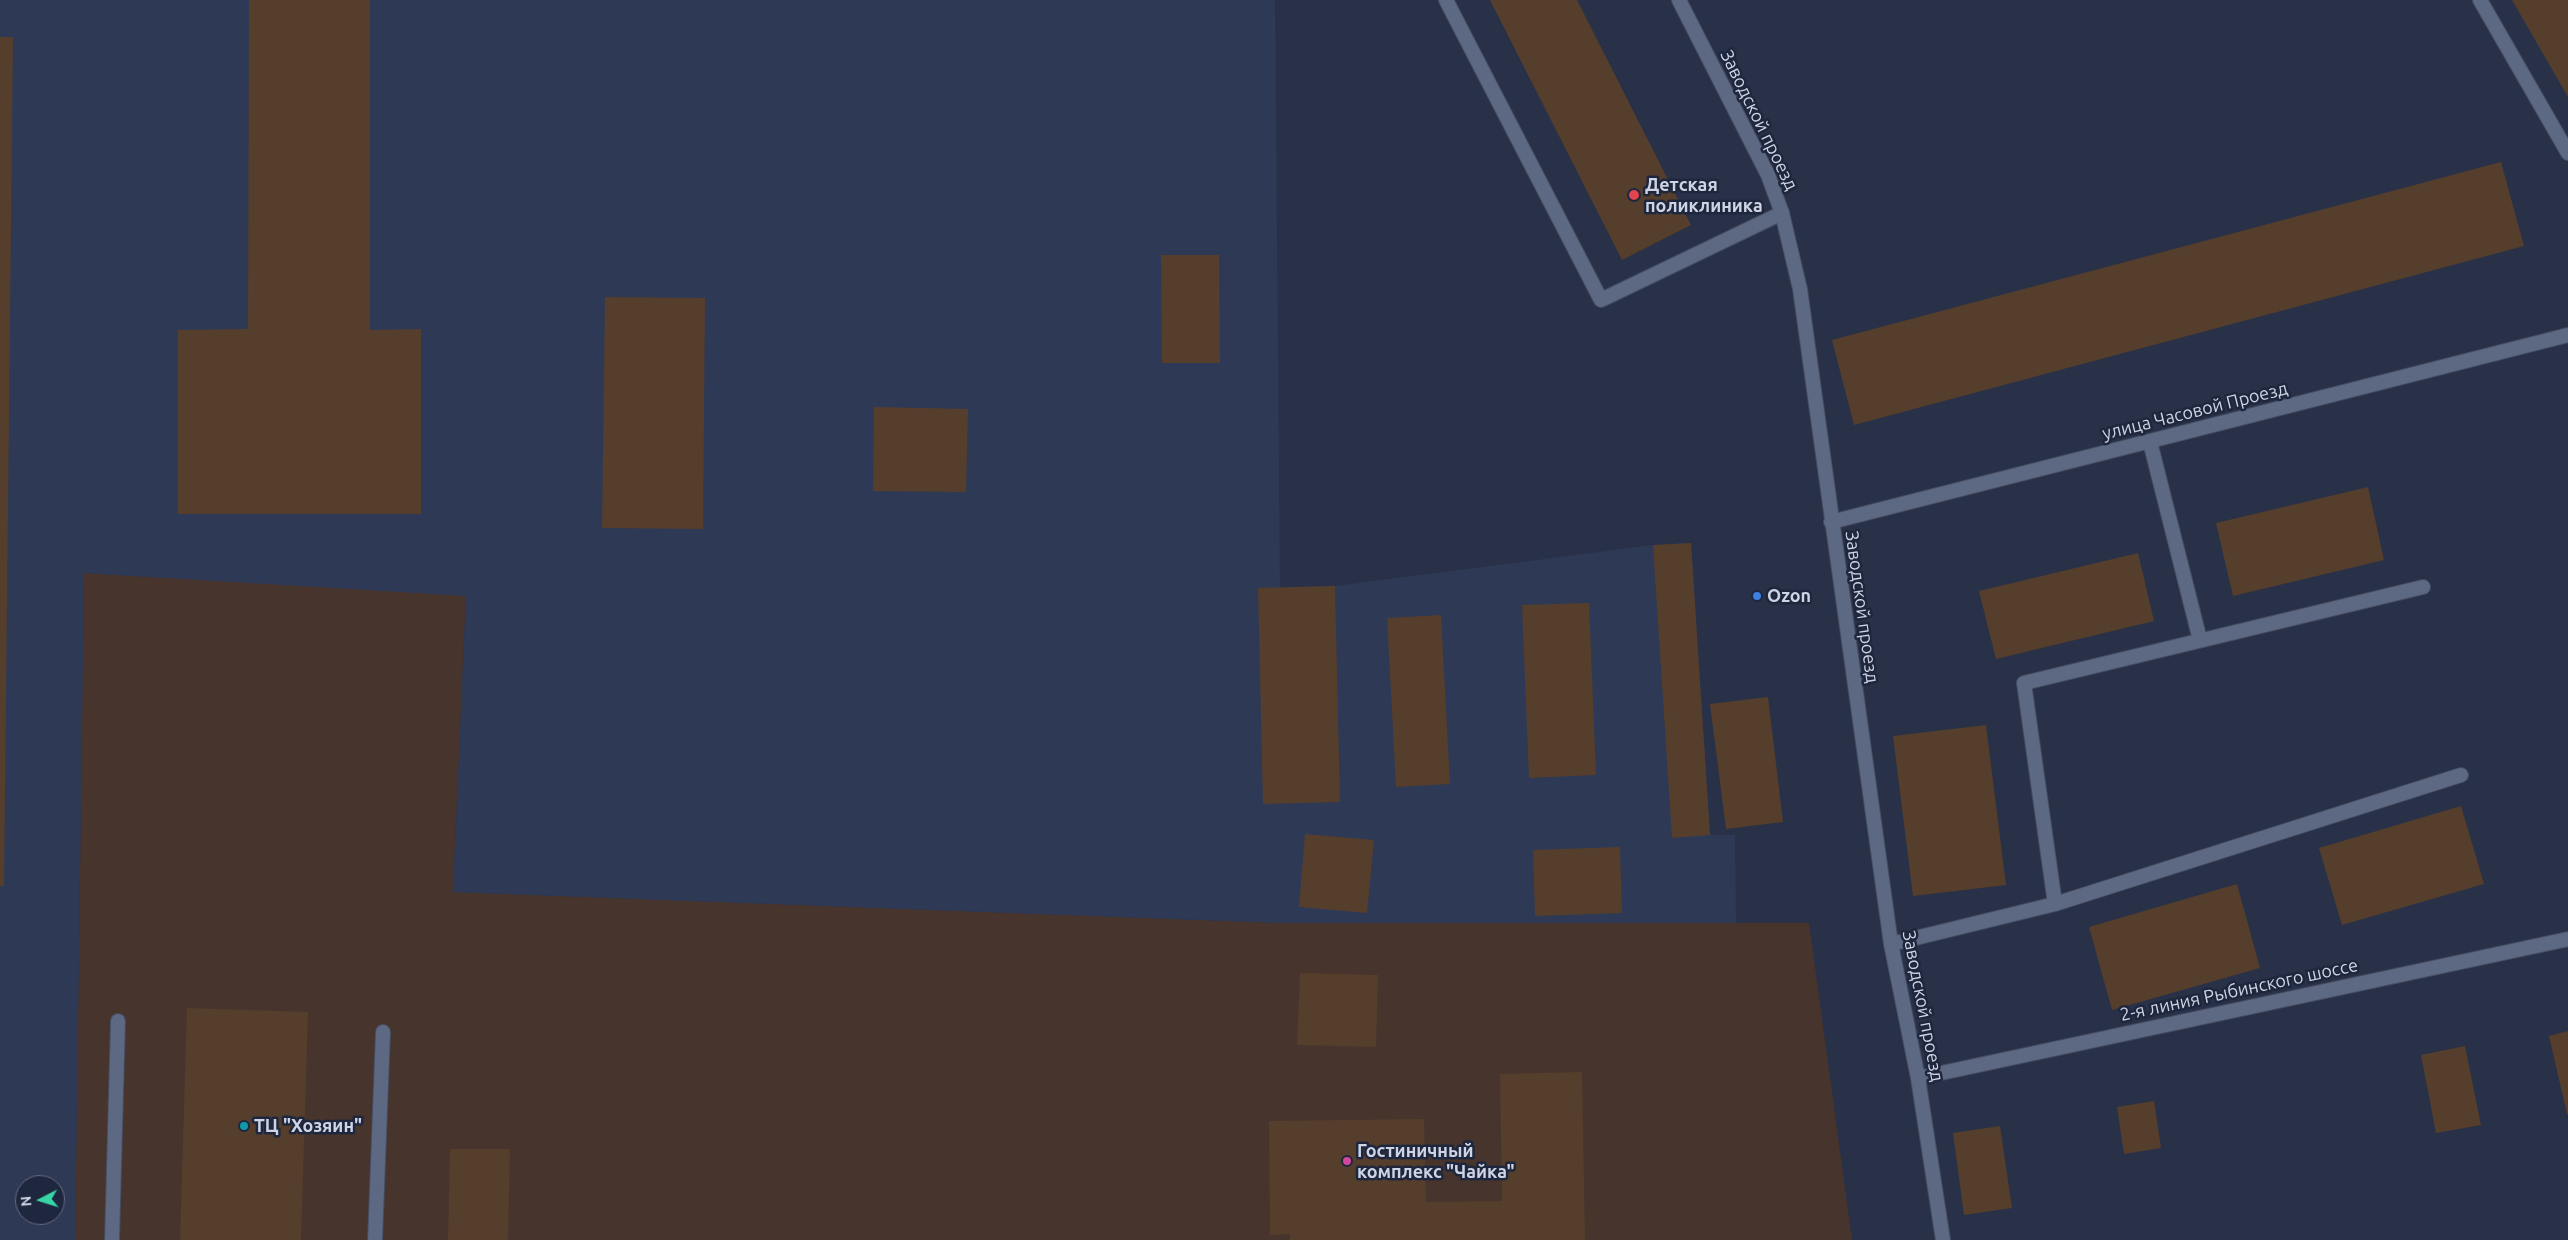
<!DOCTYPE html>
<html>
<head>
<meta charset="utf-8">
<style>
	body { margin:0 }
	#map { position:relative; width:2568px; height:1240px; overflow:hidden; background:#283148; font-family:Ubuntu,sans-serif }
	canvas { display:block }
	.north { position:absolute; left:15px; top:1175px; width:50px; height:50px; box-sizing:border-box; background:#1e273d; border:1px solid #646c80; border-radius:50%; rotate:265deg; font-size:14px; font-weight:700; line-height:20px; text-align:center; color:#ced4e4 }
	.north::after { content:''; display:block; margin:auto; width:18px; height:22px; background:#38d4a6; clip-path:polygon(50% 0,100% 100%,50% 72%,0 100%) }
</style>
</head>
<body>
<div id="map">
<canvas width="2568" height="1240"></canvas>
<div class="north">N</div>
</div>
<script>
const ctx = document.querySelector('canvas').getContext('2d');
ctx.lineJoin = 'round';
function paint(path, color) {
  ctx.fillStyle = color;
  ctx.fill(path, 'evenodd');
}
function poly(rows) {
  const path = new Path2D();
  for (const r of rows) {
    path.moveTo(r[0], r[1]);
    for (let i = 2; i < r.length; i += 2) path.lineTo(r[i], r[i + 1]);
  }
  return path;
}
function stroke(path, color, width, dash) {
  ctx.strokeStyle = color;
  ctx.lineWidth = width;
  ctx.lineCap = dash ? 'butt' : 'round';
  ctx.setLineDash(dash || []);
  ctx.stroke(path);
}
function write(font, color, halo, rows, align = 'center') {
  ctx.font = font + ' Ubuntu,sans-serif';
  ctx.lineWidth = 5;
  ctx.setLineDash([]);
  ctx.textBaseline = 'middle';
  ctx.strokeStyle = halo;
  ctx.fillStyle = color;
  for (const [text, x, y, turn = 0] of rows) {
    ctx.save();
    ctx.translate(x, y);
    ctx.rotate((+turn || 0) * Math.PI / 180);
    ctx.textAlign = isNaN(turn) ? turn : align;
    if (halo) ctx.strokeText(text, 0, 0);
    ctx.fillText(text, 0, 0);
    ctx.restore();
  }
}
const commercial = poly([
	[84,573,466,595,453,892,1280,923,1809,923,1852,1240,75,1240]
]);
const built = poly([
	[0,0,1275,0,1280,587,1335,586,1653,545,1691,543,1710,835,1735,835,1736,923,1280,923,453,892,466,596,84,573,75,1240,0,1240],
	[25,1185,55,1185,55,1215,25,1215]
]);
const building = poly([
	[249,0,370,0,370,330,421,329,421,514,178,514,178,330,248,329],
	[1490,0,1577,0,1691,225,1622,260],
	[2512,0,2568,0,2568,97],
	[0,37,13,37,4,886,0,886],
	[2501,162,2524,246,1854,425,1832,340],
	[1161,255,1219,255,1220,363,1162,363],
	[605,297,705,298,703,529,602,528],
	[874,407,968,409,966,492,873,491],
	[2368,487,2384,560,2233,596,2216,523],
	[1691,543,1710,835,1672,838,1653,545],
	[2138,553,2154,621,1996,659,1979,591],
	[1335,586,1340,802,1263,804,1258,588],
	[1589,603,1596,775,1529,778,1522,605],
	[1441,615,1450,784,1396,787,1387,618],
	[1768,697,1783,822,1726,829,1710,704],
	[1986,725,2006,885,1913,896,1893,736],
	[2461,806,2484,884,2342,925,2319,848],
	[1305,834,1374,840,1367,913,1299,907],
	[1620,847,1622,913,1535,916,1533,850],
	[2237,884,2260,968,2112,1010,2089,927],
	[1300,973,1378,975,1376,1047,1297,1045],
	[187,1008,308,1012,301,1240,180,1240],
	[2568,1031,2568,1114,2567,1114,2549,1036],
	[2465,1046,2481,1125,2436,1133,2421,1055],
	[1582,1072,1585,1240,1290,1240,1290,1234,1270,1235,1269,1121,1424,1119,1426,1202,1502,1201,1500,1074],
	[2154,1101,2161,1148,2124,1154,2117,1107],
	[2000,1126,2012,1208,1964,1215,1953,1133],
	[450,1149,510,1149,508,1240,448,1240]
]);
const service = poly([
	[1446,0,1601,300,1782,213],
	[2150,442,2200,640],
	[2055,904,2461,775],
	[1891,944,2055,904,2024,683,2423,587],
	[112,1240,118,1021],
	[375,1240,383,1032]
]);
const minor = poly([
	[1679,0,1768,175,1782,213,1800,289,1891,944,1918,1078,1943,1240],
	[2480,0,2568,153],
	[1831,522,2568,335],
	[1918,1078,2568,939]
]);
const markers = [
	[1634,195,6,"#e0444e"],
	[1757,596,5,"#3f7fe0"],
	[244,1126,5,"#0f9aa8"],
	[1347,1161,5,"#d1479c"]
];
const streetNames = [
	["Заводской проезд",1759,120,64],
	["улица Часовой Проезд",2195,411,-14],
	["Заводской проезд",1862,607,82],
	["2-я линия Рыбинского шоссе",2239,990,-12],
	["Заводской проезд",1923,1006,79]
];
const poiNames = [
	["Детская",1645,185],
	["поликлиника",1645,206],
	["Ozon",1767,596],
	["ТЦ \"Хозяин\"",254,1126],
	["Гостиничный",1357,1151],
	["комплекс \"Чайка\"",1357,1172]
];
paint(commercial, '#47342d');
paint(built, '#2e3956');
paint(building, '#563e2c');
stroke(service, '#454d61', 16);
stroke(minor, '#454d61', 16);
stroke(service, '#5d6882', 14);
stroke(minor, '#5d6882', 14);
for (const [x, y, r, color] of markers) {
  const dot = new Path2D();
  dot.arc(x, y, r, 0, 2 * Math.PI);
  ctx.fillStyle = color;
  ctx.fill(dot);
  stroke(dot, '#1e273d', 2);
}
write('18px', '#ced4e4', '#1e273d', streetNames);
write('bold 18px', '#ced4e4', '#1e273d', poiNames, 'left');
</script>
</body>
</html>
